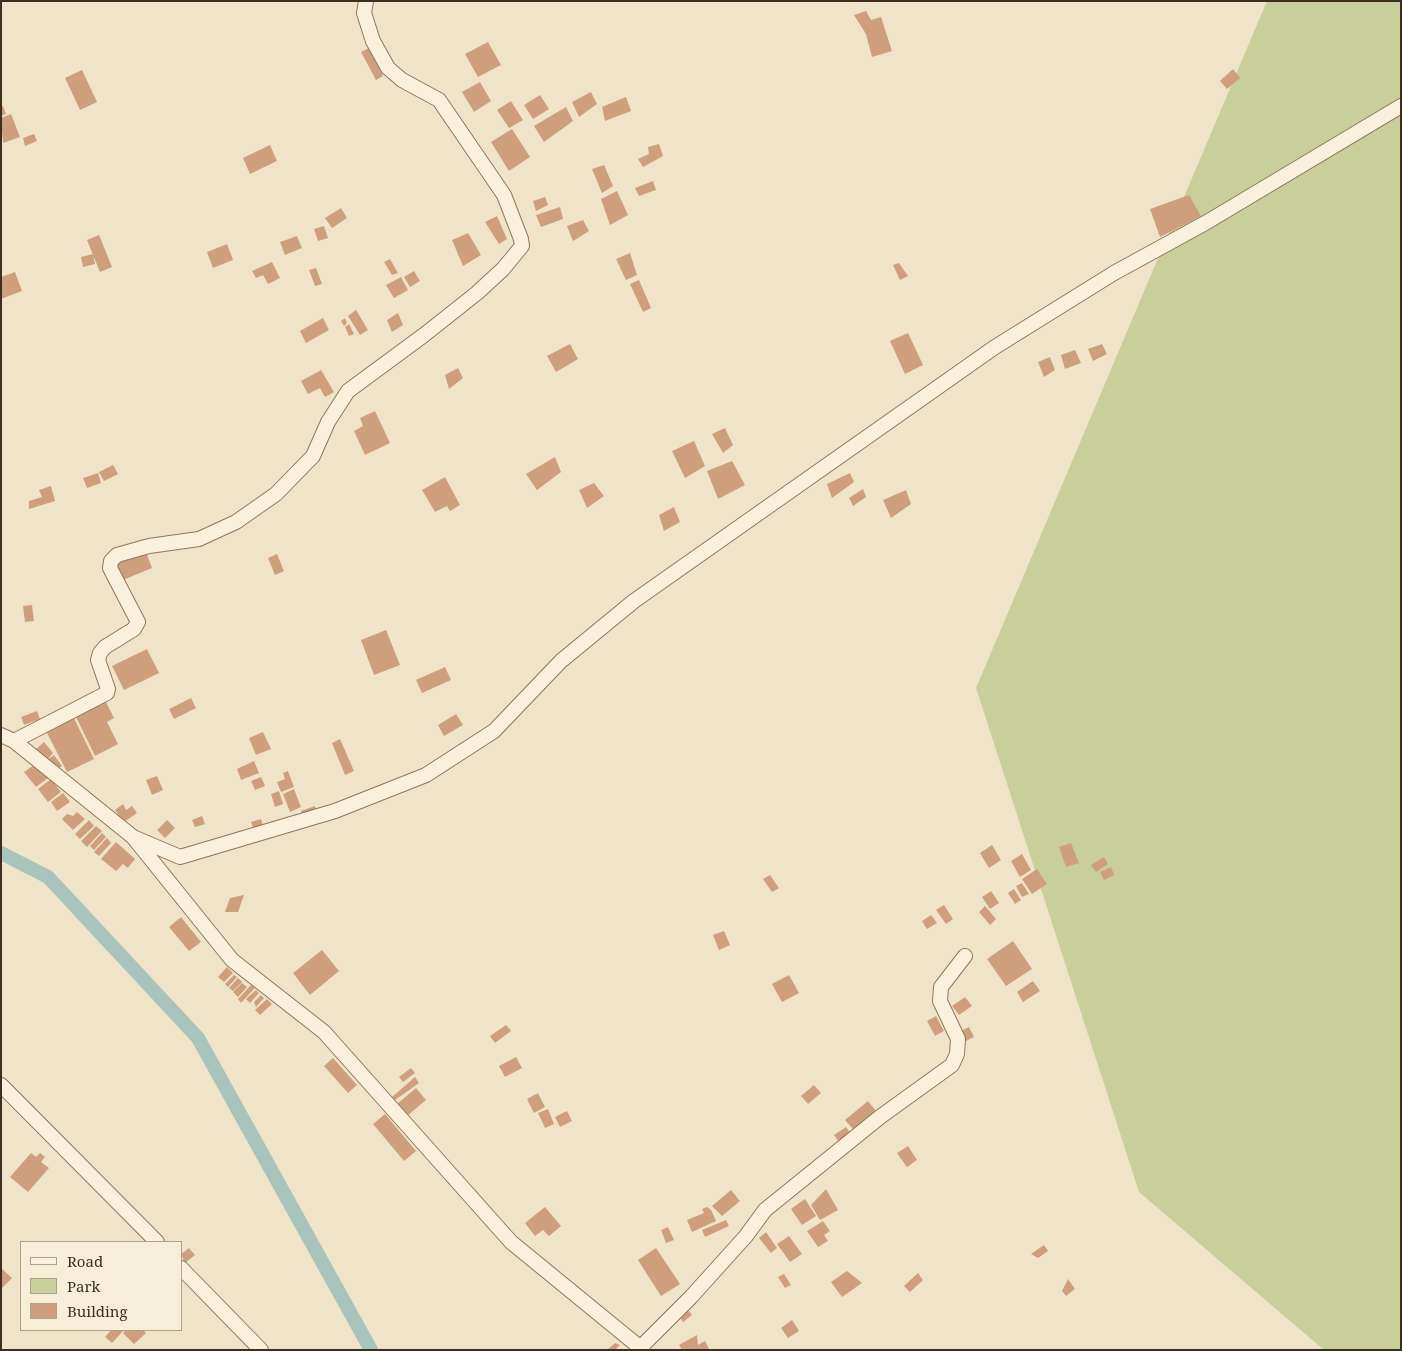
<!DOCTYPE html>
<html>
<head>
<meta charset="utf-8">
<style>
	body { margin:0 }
	#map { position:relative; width:1402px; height:1351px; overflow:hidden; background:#f0e4c8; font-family:"Noto Serif",serif }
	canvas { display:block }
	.frame { position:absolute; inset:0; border:2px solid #3d2e20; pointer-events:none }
	.legend { position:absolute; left:20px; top:1241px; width:162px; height:90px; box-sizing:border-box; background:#f7eed8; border:1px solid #ada18e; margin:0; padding:6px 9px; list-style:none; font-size:15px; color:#3d2e20 }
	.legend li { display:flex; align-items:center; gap:10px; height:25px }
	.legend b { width:25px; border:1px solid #ada18e }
</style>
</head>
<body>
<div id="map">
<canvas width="1402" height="1351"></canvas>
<div class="frame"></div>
<ul class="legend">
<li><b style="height:6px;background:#faf1dc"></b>Road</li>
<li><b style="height:14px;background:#c9cf9b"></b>Park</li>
<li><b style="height:14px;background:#cf9f7d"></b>Building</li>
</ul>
</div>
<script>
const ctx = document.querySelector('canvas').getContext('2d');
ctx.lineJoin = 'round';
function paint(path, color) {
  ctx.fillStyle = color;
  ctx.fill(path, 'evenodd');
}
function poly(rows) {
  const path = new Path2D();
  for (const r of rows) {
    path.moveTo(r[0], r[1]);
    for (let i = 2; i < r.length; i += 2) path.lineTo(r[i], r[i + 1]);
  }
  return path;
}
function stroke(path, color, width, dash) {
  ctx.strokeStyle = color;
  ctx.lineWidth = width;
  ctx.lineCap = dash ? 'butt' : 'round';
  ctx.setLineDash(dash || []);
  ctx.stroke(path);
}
const green = poly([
	[1267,1,1401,1,1401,1350,1324,1350,1139,1192,976,688]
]);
const canal = poly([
	[1,853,48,877,198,1038,371,1350]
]);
const building = poly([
	[866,11,871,20,881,17,892,51,872,57,866,34,854,15],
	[488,42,501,65,478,77,465,54],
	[369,48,383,76,376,80,361,52],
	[1233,69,1240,78,1227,89,1220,81],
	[82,70,97,102,80,110,65,78],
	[480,82,491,101,474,112,462,92],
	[591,92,597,104,579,117,572,102],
	[540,95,549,109,533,119,524,105],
	[626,97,631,111,605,121,602,107],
	[511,101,523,120,509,128,497,110],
	[3,106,6,114,1,116,1,107],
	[566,107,573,121,544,142,534,126],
	[11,114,20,137,3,143,1,118],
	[512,129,530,157,509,171,491,142],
	[34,134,37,141,25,146,23,138],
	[659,144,663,156,643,167,638,159,649,154,648,147],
	[270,145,277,161,250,174,243,158],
	[604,165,613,186,602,193,592,169],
	[653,181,656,190,639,196,635,188],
	[617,191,628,215,610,225,601,199],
	[1189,195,1201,216,1160,237,1150,209],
	[545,197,548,205,536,211,533,201],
	[560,207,563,219,541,227,536,215],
	[341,208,347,218,332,228,325,218],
	[497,216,507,239,499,244,485,222],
	[583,220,589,231,573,241,567,226],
	[324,226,328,238,318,241,314,229],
	[468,233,481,255,463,266,452,240],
	[99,235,112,267,100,272,87,240],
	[297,236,302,248,285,255,280,242],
	[227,244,233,260,213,268,207,252],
	[630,253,637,275,626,280,616,259],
	[93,254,95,264,83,267,81,257],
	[390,259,398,273,392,275,384,262],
	[272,262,280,278,268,284,263,275,256,278,252,271],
	[899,263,908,276,900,280,893,265],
	[316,268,322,284,315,286,309,270],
	[414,271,420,281,410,287,404,277],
	[15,272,22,291,1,299,1,277],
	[401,277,408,290,394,298,386,285],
	[639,280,651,308,643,312,630,284],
	[356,310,368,330,360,335,348,316],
	[398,313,403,325,392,332,387,320],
	[323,318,329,330,306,343,300,331],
	[345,318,347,323,344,326,341,321],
	[349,324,354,334,349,336,345,327],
	[908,333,923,365,905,374,890,341],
	[570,344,578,359,556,372,547,356],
	[1102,344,1107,354,1093,361,1088,349],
	[1075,350,1081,363,1065,369,1061,355],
	[1050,357,1055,370,1044,377,1038,362],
	[458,368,463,378,449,389,445,375],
	[321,370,334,392,325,397,320,388,308,394,301,381],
	[375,411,390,443,365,455,354,431,363,426,360,418],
	[725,428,733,445,723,453,712,434],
	[694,441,705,466,685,478,672,451],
	[555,457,561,472,537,490,526,474],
	[732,461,745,485,718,499,707,471],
	[113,465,118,474,104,481,99,472],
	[98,473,101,483,87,488,83,478],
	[850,473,854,482,832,498,827,484],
	[445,477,460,505,450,511,447,506,435,512,422,490],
	[594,483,604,496,587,508,579,490],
	[51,486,55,501,29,509,29,501,42,497,39,490],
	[863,489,866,497,853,506,849,498],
	[906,490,911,504,891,518,883,500],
	[674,507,680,522,664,531,659,515],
	[146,552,152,568,123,580,117,564],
	[277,554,284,571,275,575,268,558],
	[32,605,34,621,25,622,23,606],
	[386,630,400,665,374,675,361,640],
	[147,649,159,673,124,690,112,666],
	[445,667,451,680,422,693,416,680],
	[104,698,114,718,107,722,118,744,95,756,74,713],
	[191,698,196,708,174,719,169,709],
	[37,711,40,719,24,725,21,717],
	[456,714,463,725,444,736,438,725],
	[73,716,94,759,67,772,45,729],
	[263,732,271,749,256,755,249,738],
	[340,739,354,771,345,775,332,743],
	[44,742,53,753,47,760,36,749],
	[54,755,62,766,55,771,47,760],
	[254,761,259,773,241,780,237,769],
	[37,763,48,778,36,787,24,772],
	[288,771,294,787,281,792,277,782,285,779,283,773],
	[157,776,163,790,152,795,146,780],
	[261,777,265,786,255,790,251,781],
	[51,779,61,792,48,802,38,789],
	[294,789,301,807,290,812,283,794],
	[279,791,283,804,275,807,271,794],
	[63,793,70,802,57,811,51,802],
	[123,804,126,810,132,806,137,813,124,822,115,810],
	[315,806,317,813,303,818,301,811],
	[77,812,85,819,73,830,62,819,67,814,73,816],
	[202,816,205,824,195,827,192,820],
	[261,819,264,830,255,833,251,822],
	[89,820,94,826,80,839,75,834],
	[167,820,175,828,165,838,157,830],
	[96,826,102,831,87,847,81,841],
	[102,833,106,837,94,850,90,846],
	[107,838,111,843,99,856,94,852],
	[116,842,135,859,128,868,123,864,116,871,101,859],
	[1071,843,1079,863,1066,867,1059,847],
	[992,845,1001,860,989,868,980,853],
	[1022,854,1031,870,1020,877,1011,861],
	[1104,857,1108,864,1096,872,1091,865],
	[1111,867,1114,875,1104,880,1100,872],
	[1037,869,1047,884,1032,894,1022,879],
	[770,875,779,888,772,892,763,879],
	[1022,883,1029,894,1022,897,1016,886],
	[1014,889,1021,900,1015,904,1008,893],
	[991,891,999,903,990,909,982,897],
	[244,895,238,912,225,912,230,898],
	[944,905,953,919,946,924,936,910],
	[985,906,996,919,990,925,979,912],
	[931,915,937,923,927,929,922,921],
	[181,917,201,942,189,951,169,927],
	[724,931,730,945,719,950,713,935],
	[1013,941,1032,969,1006,986,987,959],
	[322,950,339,971,310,995,293,973],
	[227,967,233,973,224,982,218,977],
	[234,975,237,977,228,987,225,984],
	[789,975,799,993,782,1002,772,984],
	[238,978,242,982,233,991,229,988],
	[1033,981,1040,991,1023,1002,1017,992],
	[242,983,247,987,238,997,233,992],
	[251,985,255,988,241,1003,238,999],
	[256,990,259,993,250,1003,246,999],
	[261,995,264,998,256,1007,254,1002],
	[965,997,972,1006,959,1015,952,1006],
	[267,999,272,1004,260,1015,255,1010],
	[936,1016,944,1031,935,1036,927,1021],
	[506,1025,511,1031,495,1043,490,1036],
	[969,1027,974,1037,966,1041,961,1031],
	[516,1057,522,1068,505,1077,499,1066],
	[333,1058,357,1085,348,1093,324,1066],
	[411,1068,415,1073,403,1082,399,1077],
	[415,1077,419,1083,395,1100,392,1097],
	[814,1085,821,1093,808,1104,801,1096],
	[416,1088,426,1100,407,1116,397,1104],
	[538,1093,545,1107,534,1113,527,1099],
	[868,1101,876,1111,853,1129,845,1120],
	[548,1109,554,1124,545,1128,538,1113],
	[567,1111,572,1121,560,1127,555,1117],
	[385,1114,416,1151,404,1161,373,1124],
	[846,1127,851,1134,839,1142,834,1135],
	[908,1146,917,1160,907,1167,897,1153],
	[31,1153,36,1157,40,1153,45,1157,41,1162,49,1168,28,1192,10,1177],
	[826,1189,838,1210,820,1220,811,1205],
	[731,1190,740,1201,722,1216,712,1206],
	[805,1199,816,1216,802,1225,791,1209],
	[545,1207,561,1226,549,1236,543,1230,535,1236,525,1223],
	[707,1207,711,1210,716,1221,692,1232,687,1220,704,1213,702,1209],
	[726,1220,729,1226,705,1237,702,1230],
	[823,1221,830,1231,824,1235,828,1241,818,1247,807,1231],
	[668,1227,674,1240,666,1243,661,1230],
	[766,1232,777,1248,771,1253,759,1238],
	[789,1236,802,1254,790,1262,777,1244],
	[1044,1245,1048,1251,1038,1258,1031,1254],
	[189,1248,195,1255,185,1263,181,1254],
	[656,1248,680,1284,661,1296,638,1260],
	[2,1269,12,1278,1,1289,1,1270],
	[847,1271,862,1283,842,1297,831,1282],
	[918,1273,923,1280,910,1292,904,1286],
	[784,1274,791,1285,785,1288,778,1277],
	[1068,1279,1075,1289,1066,1296,1062,1291],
	[689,1311,692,1315,683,1322,680,1317],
	[792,1320,799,1331,788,1338,781,1328],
	[111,1330,124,1330,112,1343,105,1337],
	[126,1330,143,1330,146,1333,134,1344,123,1333],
	[697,1335,698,1345,705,1341,709,1349,682,1350,679,1345],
	[615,1343,620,1345,615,1350,607,1350]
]);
const minor = poly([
	[1,735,14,741,133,837,232,960,324,1032,511,1242,643,1350],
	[14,741,107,693,108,689,98,660,100,653,105,647,134,629,138,622,110,568,111,561,117,555,149,546,199,539,236,522,276,494,313,456,328,422,348,391,424,335,477,293,503,269,522,246,521,239,504,195,439,100,402,80,388,68,373,41,364,13,366,1],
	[133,837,180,857,335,811,426,775,494,731,561,661,634,601,995,347,1114,273,1207,222,1401,106],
	[1,1085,157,1242],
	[181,1268,261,1350],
	[641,1347,691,1297,746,1236,765,1210,880,1117,952,1065,957,1054,958,1039,940,1001,941,987,965,956]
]);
paint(green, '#c9cf9b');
stroke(canal, '#a9c4bc', 14);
paint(building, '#cf9f7d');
stroke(minor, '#8d765c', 16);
stroke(minor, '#faf1dc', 14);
</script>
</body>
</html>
